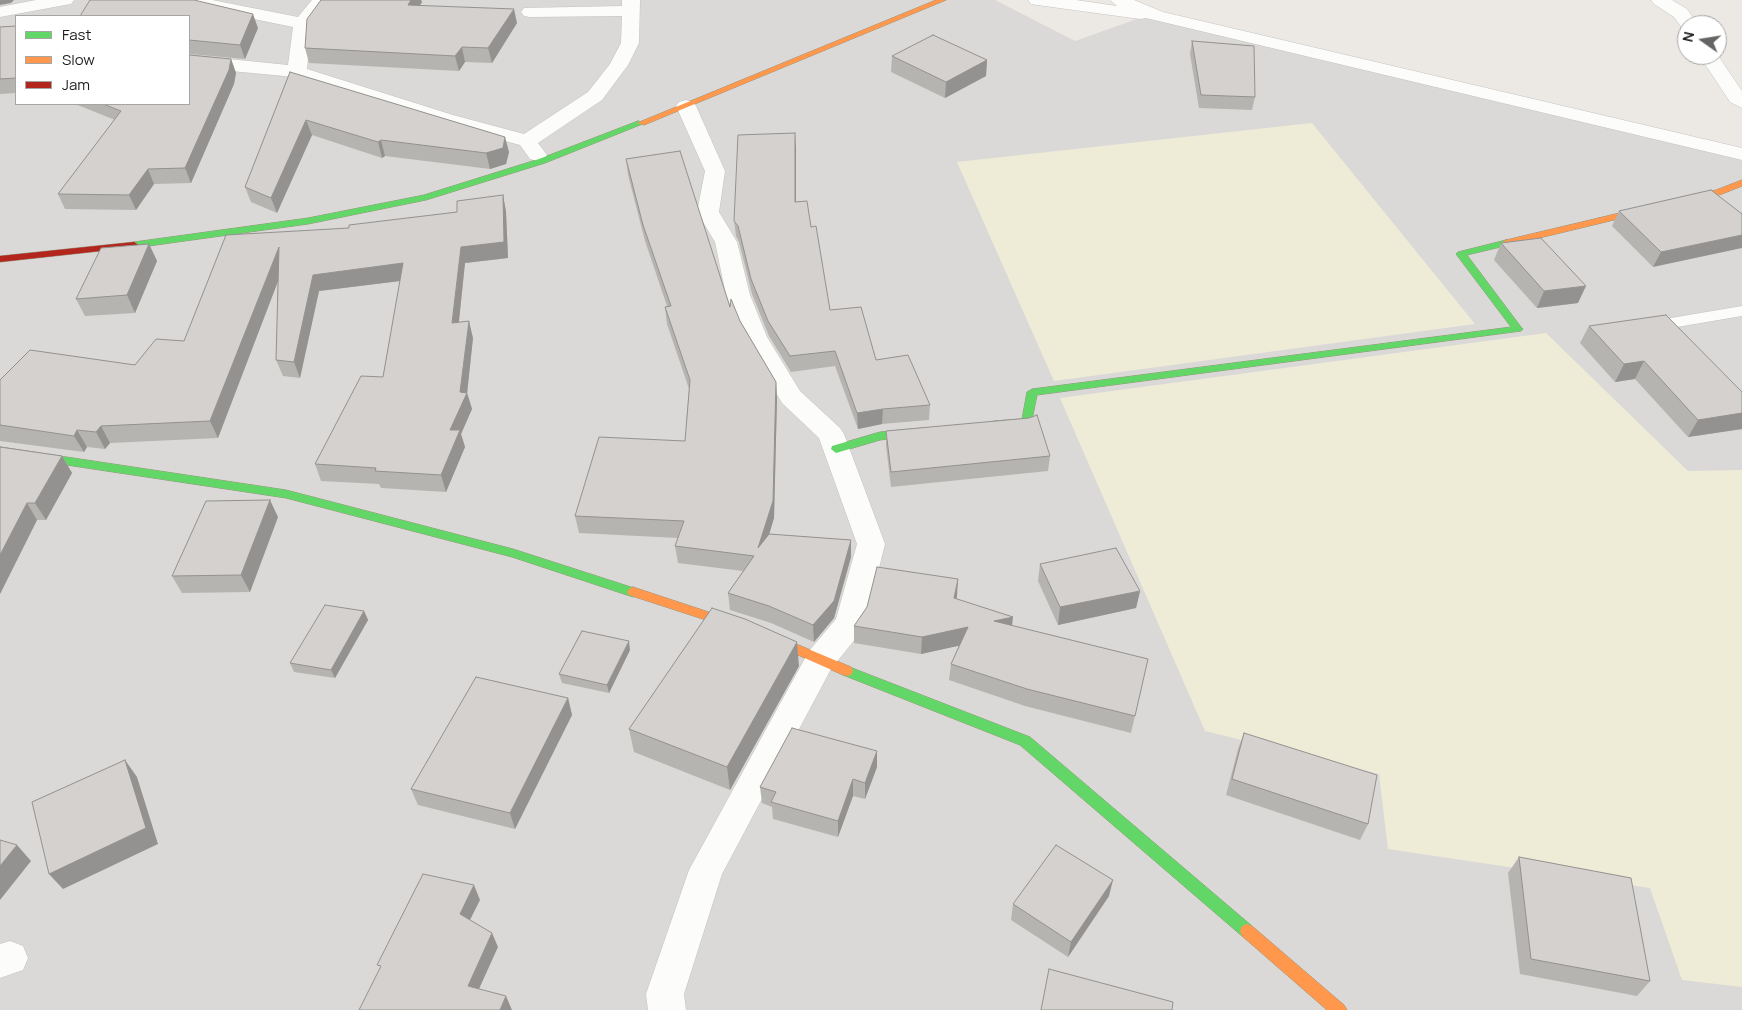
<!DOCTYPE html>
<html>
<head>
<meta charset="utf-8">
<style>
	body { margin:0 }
	#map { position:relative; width:1742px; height:1010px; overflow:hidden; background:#ece9e5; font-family:Manrope,sans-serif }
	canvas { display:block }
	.legend { position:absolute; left:15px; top:15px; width:175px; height:90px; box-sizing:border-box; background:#fff; border:1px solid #a5a5a5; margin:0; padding:6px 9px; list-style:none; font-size:15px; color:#1d1d1d }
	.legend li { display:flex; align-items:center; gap:10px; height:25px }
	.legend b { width:25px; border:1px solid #a5a5a5 }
	.north { position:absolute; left:1677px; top:15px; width:50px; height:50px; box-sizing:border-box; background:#fff; border:1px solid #a5a5a5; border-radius:50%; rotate:283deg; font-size:14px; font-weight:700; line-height:20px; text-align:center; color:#1d1d1d }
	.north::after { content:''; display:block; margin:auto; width:18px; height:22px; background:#656463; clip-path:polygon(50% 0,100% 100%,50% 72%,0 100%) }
</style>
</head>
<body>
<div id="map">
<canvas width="1742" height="1010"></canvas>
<ul class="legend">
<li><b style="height:6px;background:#63d668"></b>Fast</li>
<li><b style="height:6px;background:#ff974d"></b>Slow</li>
<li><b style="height:6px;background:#b3261e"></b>Jam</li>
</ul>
<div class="north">N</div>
</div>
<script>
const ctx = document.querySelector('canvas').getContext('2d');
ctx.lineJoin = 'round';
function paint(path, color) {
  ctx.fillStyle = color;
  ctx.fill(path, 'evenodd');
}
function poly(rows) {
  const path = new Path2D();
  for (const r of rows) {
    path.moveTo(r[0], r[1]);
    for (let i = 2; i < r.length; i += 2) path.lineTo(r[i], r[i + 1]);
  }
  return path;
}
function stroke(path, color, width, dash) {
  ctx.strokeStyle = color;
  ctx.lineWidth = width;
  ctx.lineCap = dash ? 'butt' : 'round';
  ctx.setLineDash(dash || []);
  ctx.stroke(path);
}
const residential = poly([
	[0,0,995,0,1075,41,1148,15,1742,157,1742,1010,0,1010],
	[16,16,189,16,189,104,16,104]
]);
const farmland = poly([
	[1312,123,1475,324,1054,381,957,162],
	[1546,333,1688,471,1742,470,1742,987,1682,980,1650,888,1388,849,1379,774,1205,731,1060,398]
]);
const lane = poly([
	[1742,306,1742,316,1665,329,1659,328,1657,324,1659,320,1665,319,1742,306]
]);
const street = poly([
	[36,0,74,0,71,4,65,5,0,17,0,7,36,0],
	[156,0,212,0,298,17,312,0,330,0,311,24,307,69,453,115,524,134,588,92,610,64,621,43,622,16,530,17,524,16,521,12,524,8,622,6,622,0,640,0,639,43,628,65,602,100,538,143,547,155,544,159,537,161,530,159,520,145,439,123,295,77,189,67,189,55,288,65,293,27,210,10,165,5,159,4,156,0],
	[1028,0,1076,0,1117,6,1110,0,1134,0,1163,12,1742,148,1742,160,1146,18,1140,19,1037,5,1031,4,1028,0],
	[1651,0,1672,0,1687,9,1698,25,1687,25,1687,30,1683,29,1674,17,1654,4,1651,0],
	[1717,54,1742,91,1742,108,1730,102,1699,55,1717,54],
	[686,100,693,102,696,106,725,171,719,212,737,242,750,295,767,337,800,391,840,428,844,434,885,544,865,624,861,632,831,669,722,874,684,994,686,1010,648,1010,646,994,689,870,809,651,836,619,857,544,819,438,782,403,743,337,726,295,715,242,697,212,705,171,676,106,679,102,686,100],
	[10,941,23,946,28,958,23,970,0,978,0,944,10,941]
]);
const fast = poly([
	[638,121,645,123,545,163,426,200,308,224,134,248,129,245,134,242,308,218,424,195,539,159,638,121],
	[1506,240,1509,241,1509,245,1467,255,1521,327,1523,329,1521,331,1037,395,1031,425,994,429,989,425,994,421,1022,419,1027,392,1032,389,1511,327,1456,254,1458,252,1506,240],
	[923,428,928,432,927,435,880,440,836,453,831,449,832,446,880,432,923,428],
	[0,447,286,490,513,549,637,589,639,592,637,595,633,597,512,557,286,498,0,455,0,447],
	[847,666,1030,737,1252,926,1254,931,1252,936,1247,938,1242,936,1020,745,843,675,841,671,843,667,847,666]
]);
const slow = poly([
	[936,0,946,0,644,125,637,123,936,0],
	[1742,180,1742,186,1722,194,1506,246,1501,243,1506,240,1716,190,1742,180],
	[633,587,763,630,851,667,853,671,851,675,847,676,843,675,755,636,629,595,627,592,629,589,633,587],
	[1247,924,1252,926,1344,1005,1347,1010,1327,1010,1242,936,1240,931,1242,926,1247,924]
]);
const jam = poly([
	[134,242,139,245,137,247,0,262,0,256,134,242]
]);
const wall = poly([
	[321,0,421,0,422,2,420,5,517,23,492,63,465,62,459,71,309,63,305,48],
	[189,16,258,28,245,59,189,54],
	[16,26,16,93,0,94,0,27],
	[1192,41,1255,97,1252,110,1199,108,1190,54],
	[892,56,987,60,986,76,945,98,891,72],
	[231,59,236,73,234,84,191,183,154,184,136,210,65,209,58,194,115,120,75,104,189,104],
	[290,72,509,152,506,164,490,169,385,156,382,158,312,135,277,213,251,202,245,187],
	[796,148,796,202,811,227,830,310,876,360,930,405,929,420,882,424,858,429,835,366,791,372,769,336,752,294,739,242,736,236,734,221],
	[626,159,740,321,776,382,777,399,774,518,769,534,851,540,851,557,834,618,814,642,771,623,730,610,728,593,743,571,678,563,675,546,678,538,579,533,575,516,685,441,689,389,667,324,665,307,667,306,645,241,628,175],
	[1711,190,1653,267,1612,226,1619,211],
	[503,195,506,212,508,258,465,263,459,322,473,338,467,393,472,409,461,434,465,447,446,492,381,488,379,484,321,481,315,464,383,377,400,281,319,291,300,378,283,376,276,360,278,281,218,438,110,443,105,449,87,447,84,452,0,441,0,380,135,365,184,341,349,228,457,212],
	[1501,243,1578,303,1537,308,1494,260],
	[149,244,157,261,135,313,85,316,76,299],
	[1589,326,1742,392,1742,429,1688,437,1635,379,1615,382,1580,343],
	[886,431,1050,456,1048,471,891,487,886,446],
	[0,447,62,456,72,473,46,520,37,520,0,594],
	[278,517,250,592,182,593,172,576],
	[1040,564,1140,591,1136,608,1058,625,1038,581],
	[958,579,956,599,1012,626,1148,659,1131,733,1025,706,949,680,951,664,959,645,921,654,854,643,854,626],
	[364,611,368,620,335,678,294,672,290,663],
	[630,650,609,693,562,683,559,674],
	[799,666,730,790,634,752,629,729],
	[568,698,572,715,515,829,418,805,411,789],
	[1244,733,1368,824,1360,840,1226,795,1238,749],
	[877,751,877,767,865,799,853,796,838,837,773,819,772,807,762,803,760,787],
	[1519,857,1650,981,1637,996,1520,974,1508,873],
	[1109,896,1068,957,1011,920,1013,904]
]);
const shadedWall = poly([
	[0,0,14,0,11,3,0,5],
	[411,0,421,0,422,2,411,20,408,5],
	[514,9,517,23,492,63,488,48],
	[253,14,258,28,245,59,240,45],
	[462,47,465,62,459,71,455,56],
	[231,59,236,73,234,84,191,183,185,168],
	[987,60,986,76,945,98,946,82],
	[306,120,312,135,277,213,271,198],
	[795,133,796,148,796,217,795,202],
	[505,137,509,152,506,164,490,169,486,153],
	[381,140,385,156,382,158,378,142],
	[148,169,154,184,136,210,129,195],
	[503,195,506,212,508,258,465,263,457,339,452,323,461,247],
	[1742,235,1742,248,1653,267,1661,252],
	[149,244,157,261,135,313,127,295],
	[279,247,285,263,218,438,210,421],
	[403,263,408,280,319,291,300,378,294,362,313,275],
	[1586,286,1578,303,1537,308,1544,291],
	[469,321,473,338,467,394,467,393,472,409,461,434,465,447,446,492,441,475,450,430,460,392],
	[1644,361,1635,379,1615,382,1624,364],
	[776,382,777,399,774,518,760,565,758,548],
	[883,409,882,424,858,429,857,413],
	[1742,413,1742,429,1688,437,1698,420],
	[101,426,110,443,105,449,96,432],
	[77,430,87,447,84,452,74,436],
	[62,456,72,473,46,520,35,503],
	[270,500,278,517,250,592,241,575],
	[27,503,37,520,0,594,0,555],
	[851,540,851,557,834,618,814,642,813,625],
	[958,579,957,596,953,615,954,598],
	[1140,591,1136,608,1058,625,1060,607],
	[364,611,368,620,335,678,331,670],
	[1013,617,1011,635,994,621],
	[968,627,967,644,921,654,922,637],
	[629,641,630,650,609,693,607,685],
	[797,642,799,666,730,790,727,767],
	[568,698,572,715,515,829,510,813],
	[877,751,877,767,865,799,865,783],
	[125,760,137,777,158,844,63,889,49,874],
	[853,779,853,796,838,837,838,821],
	[17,845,31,861,0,900,0,866],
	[1113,880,1109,896,1068,957,1071,942],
	[474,885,480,900,466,928,460,914],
	[492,933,498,947,474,1000,468,986],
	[506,996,512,1010,500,1010]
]);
const building = poly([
	[90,0,194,0,253,14,240,45,189,40,189,16,80,16,90,0],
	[321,0,411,0,408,5,514,9,488,48,462,47,455,56,305,48,307,19,321,0],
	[16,26,16,78,0,79,0,27,16,26],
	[933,35,987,60,946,82,892,56,933,35],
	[1192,41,1254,46,1255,97,1201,95,1192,41],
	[189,55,231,59,229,70,185,168,148,169,129,195,58,194,121,111,103,104,189,104,189,55],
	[290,72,505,137,503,148,486,153,381,140,378,142,306,120,271,198,245,187,290,72],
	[795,133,795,202,807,201,811,227,816,226,830,310,861,307,876,360,908,355,930,405,883,409,857,413,835,351,790,356,768,321,751,279,738,226,734,221,738,135,795,133],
	[680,151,730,307,731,299,740,321,776,382,773,501,758,548,769,534,851,540,834,601,813,625,769,606,728,593,754,556,675,546,684,521,575,516,599,437,685,441,690,380,665,307,671,306,643,225,626,159,680,151],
	[1711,190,1742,214,1742,235,1661,252,1619,211,1711,190],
	[503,195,504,242,461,247,452,323,469,321,460,392,467,393,450,430,460,430,441,475,375,471,376,468,315,464,361,376,383,377,403,263,313,275,294,362,276,360,279,247,210,421,101,426,96,432,77,430,74,436,0,425,0,380,30,350,135,365,156,339,184,341,226,235,349,228,349,225,457,212,457,201,503,195],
	[1541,238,1586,286,1544,291,1501,243,1541,238],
	[149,244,127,295,76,299,101,248,149,244],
	[1666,315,1742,392,1742,413,1698,420,1644,361,1624,364,1589,326,1666,315],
	[1037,415,1050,456,891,472,886,431,1029,418,1037,415],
	[0,447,62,456,35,503,27,503,0,555,0,447],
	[270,500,241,575,172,576,206,501,270,500],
	[1116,548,1140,591,1060,607,1040,564,1116,548],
	[877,567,958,579,954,598,1013,617,994,621,1148,659,1135,716,1027,689,951,664,968,627,922,637,854,626,867,607,877,567],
	[325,605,364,611,331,670,290,663,325,605],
	[712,608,745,619,797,642,727,767,629,729,712,608],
	[582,631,629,641,607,685,559,674,582,631],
	[476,677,568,698,510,813,411,789,476,677],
	[792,728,877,751,865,783,853,779,838,821,771,802,776,792,760,787,792,728],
	[1244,733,1377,775,1368,824,1232,779,1244,733],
	[125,760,146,828,49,874,32,802,125,760],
	[0,840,17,845,0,866,0,840],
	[1056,845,1113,880,1071,942,1013,904,1056,845],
	[1519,857,1631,878,1650,981,1531,959,1519,857],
	[423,874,474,885,460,914,492,933,468,986,506,996,500,1010,359,1010,381,966,377,965,423,874],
	[1049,969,1173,1002,1172,1010,1041,1010,1049,969]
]);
paint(residential, '#dbd9d7');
paint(farmland, '#eeecd7');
stroke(lane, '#c4c3c1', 1);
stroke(street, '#c4c3c1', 1);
stroke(fast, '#96957c', 1);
stroke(slow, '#96957c', 1);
stroke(jam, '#96957c', 1);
paint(lane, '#fcfcfb');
paint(street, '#fcfcfb');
paint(fast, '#63d668');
paint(slow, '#ff974d');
paint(jam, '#b3261e');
paint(wall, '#b6b4b1');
paint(shadedWall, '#949290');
paint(building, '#d4d1ce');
stroke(building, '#949290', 1);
</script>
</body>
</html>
